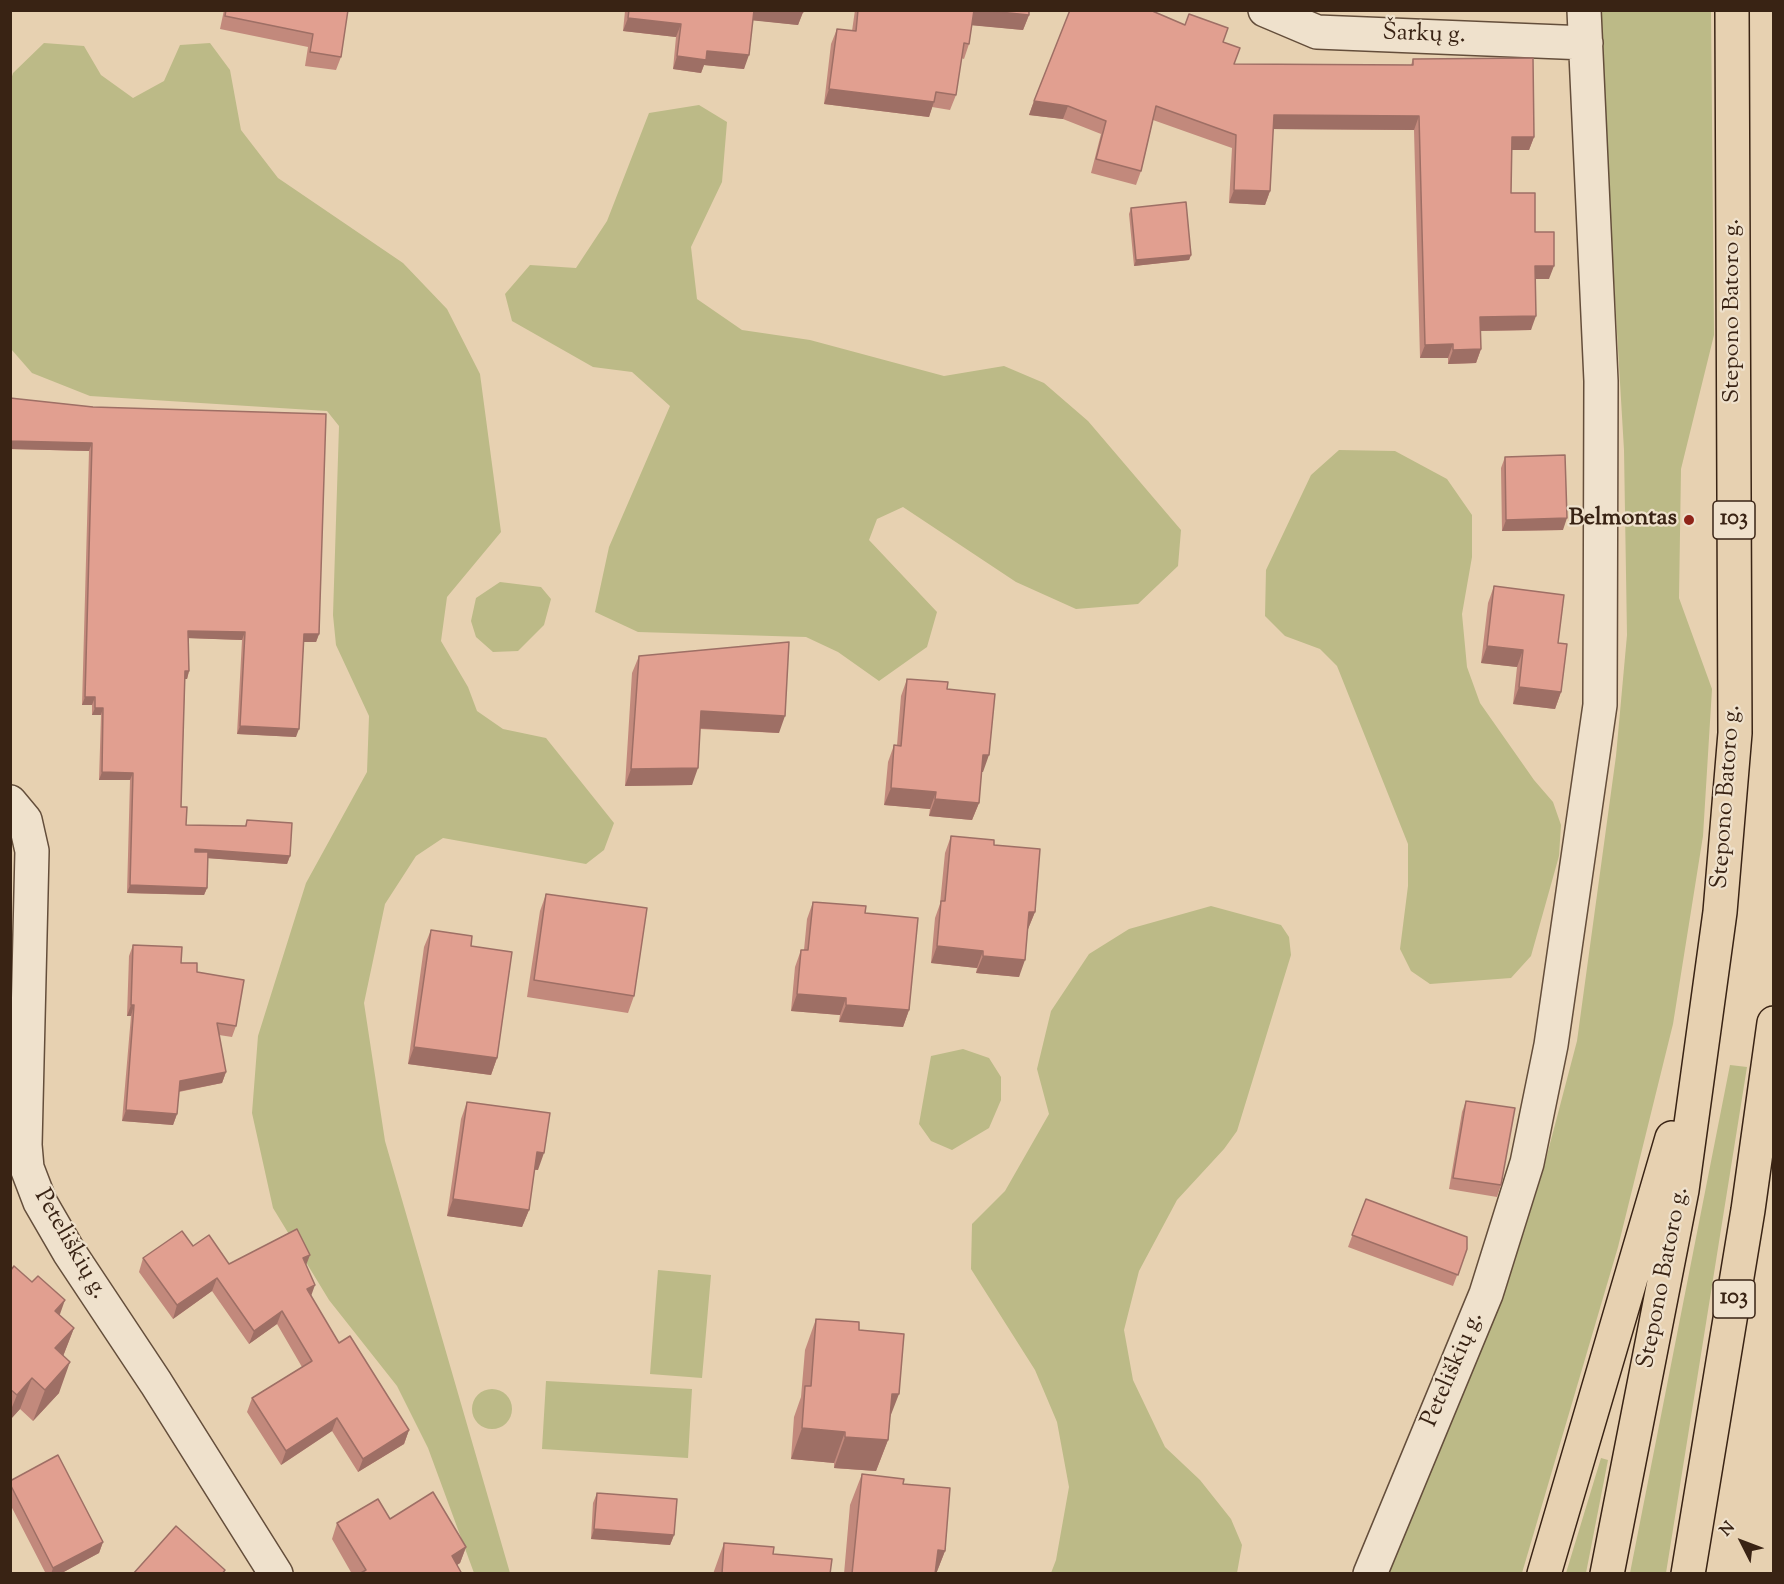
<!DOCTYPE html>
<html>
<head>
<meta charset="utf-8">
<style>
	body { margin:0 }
	#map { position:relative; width:1784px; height:1584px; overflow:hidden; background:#e7d1b1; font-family:"Sorts Mill Goudy",serif }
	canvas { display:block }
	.frame { position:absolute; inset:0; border:12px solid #392314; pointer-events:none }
	.north { position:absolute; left:1712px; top:1512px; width:60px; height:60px; -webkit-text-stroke:4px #efe1cc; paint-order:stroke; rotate:312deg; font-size:16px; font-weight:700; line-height:24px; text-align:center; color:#392314 }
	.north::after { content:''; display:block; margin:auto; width:21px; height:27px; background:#392314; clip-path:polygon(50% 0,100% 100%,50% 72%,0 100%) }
</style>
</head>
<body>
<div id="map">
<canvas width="1784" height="1584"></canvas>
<div class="frame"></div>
<div class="north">N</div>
</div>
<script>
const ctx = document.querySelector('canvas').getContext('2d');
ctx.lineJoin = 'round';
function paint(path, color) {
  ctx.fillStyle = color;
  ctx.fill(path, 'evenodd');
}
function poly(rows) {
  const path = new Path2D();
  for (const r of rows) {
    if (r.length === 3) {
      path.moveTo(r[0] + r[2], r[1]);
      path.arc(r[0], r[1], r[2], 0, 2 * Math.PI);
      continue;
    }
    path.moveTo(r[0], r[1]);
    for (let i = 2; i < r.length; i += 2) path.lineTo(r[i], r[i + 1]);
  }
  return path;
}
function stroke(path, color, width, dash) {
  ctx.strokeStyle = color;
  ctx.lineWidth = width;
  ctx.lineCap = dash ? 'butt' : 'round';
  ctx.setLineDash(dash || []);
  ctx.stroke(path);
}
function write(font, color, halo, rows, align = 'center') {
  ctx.font = font + ' "Sorts Mill Goudy",serif';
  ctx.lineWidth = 4.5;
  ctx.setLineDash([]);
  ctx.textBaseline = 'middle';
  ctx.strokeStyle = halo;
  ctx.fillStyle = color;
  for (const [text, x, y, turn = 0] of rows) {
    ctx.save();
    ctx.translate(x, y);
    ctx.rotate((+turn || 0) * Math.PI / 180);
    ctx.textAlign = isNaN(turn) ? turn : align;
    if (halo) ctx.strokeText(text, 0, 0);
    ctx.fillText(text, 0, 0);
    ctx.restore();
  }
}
const green = poly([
	[1598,11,1711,11,1714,335,1681,469,1679,598,1712,689,1703,836,1673,1024,1618,1247,1522,1573,1385,1574,1428,1476,1521,1241,1542,1174,1577,1041,1616,756,1627,635,1624,450],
	[44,43,84,46,101,75,133,98,164,81,180,45,210,43,230,70,241,130,278,178,403,263,447,309,480,374,501,532,447,597,441,641,468,687,477,711,503,729,546,738,614,823,604,850,586,864,443,838,416,856,385,904,364,1003,385,1141,510,1573,474,1573,428,1448,397,1386,329,1300,273,1208,252,1113,258,1036,306,883,367,772,369,716,336,645,333,615,339,426,327,411,90,396,32,373,11,349,10,83,13,73],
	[699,105,727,122,722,182,691,247,697,299,742,330,810,340,944,376,1004,366,1044,383,1088,421,1181,530,1178,566,1138,604,1076,609,1016,582,903,507,877,519,869,540,937,612,927,647,879,681,838,652,806,637,638,632,595,612,609,547,670,406,632,372,593,367,512,321,505,294,530,265,576,268,607,221,649,113],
	[1339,450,1395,451,1447,479,1472,515,1472,557,1462,614,1467,667,1480,703,1534,780,1553,802,1561,825,1559,856,1531,956,1511,978,1430,984,1411,971,1400,949,1408,886,1408,844,1337,666,1320,649,1285,636,1265,616,1266,570,1311,475],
	[500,582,541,587,551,599,544,625,518,651,493,652,476,637,471,621,476,598],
	[1211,906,1281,925,1289,937,1291,955,1237,1131,1224,1149,1177,1200,1139,1271,1124,1330,1133,1380,1165,1447,1200,1480,1231,1519,1242,1545,1237,1573,1051,1573,1056,1560,1069,1487,1057,1422,1035,1370,971,1269,972,1224,1005,1191,1049,1114,1037,1069,1051,1011,1089,954,1129,929],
	[963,1049,989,1058,1001,1077,1001,1100,989,1128,952,1150,931,1141,919,1124,931,1056],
	[1730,1065,1747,1067,1666,1573,1630,1573],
	[658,1270,711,1275,702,1378,650,1374],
	[546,1381,692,1389,688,1458,542,1449],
	[492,1409,20],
	[1601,1458,1608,1460,1586,1573,1566,1573]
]);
const minor = poly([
	[1265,10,1317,32,1586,43],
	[10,802,25,820,32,851,25,1145,27,1168,40,1202,69,1252,156,1383,276,1574],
	[1370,1574,1486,1294,1527,1163,1551,1045,1600,705,1601,381,1584,10]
]);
const primary = poly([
	[1544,1574,1672,1138],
	[1607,1574,1682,1190,1720,912,1735,733,1732,10],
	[1688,1574,1748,1210,1774,1023]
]);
const wall = poly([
	[224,10,348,10,341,57,336,70,305,66,308,47,220,29],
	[624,10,804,10,798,25,753,20,744,69,704,65,701,73,673,69,676,37,623,31,625,11],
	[855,10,1029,10,1029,15,1023,30,972,25,969,44,964,59,961,58,956,95,950,110,932,107,929,117,824,104,831,44,837,29,852,31],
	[1223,42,1234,64,1411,65,1413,59,1534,137,1529,150,1512,150,1511,193,1535,232,1549,279,1536,279,1531,330,1481,331,1481,349,1476,363,1448,364,1448,358,1420,358,1414,130,1273,129,1270,191,1265,205,1229,203,1232,148,1153,120,1141,171,1136,185,1091,173,1101,134,1063,119,1029,115,1034,101],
	[1131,208,1191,255,1189,260,1134,266,1129,214],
	[10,398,93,407,319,634,316,642,304,642,296,737,237,734,242,640,189,638,189,671,187,679,185,679,181,807,186,825,245,826,247,820,290,856,287,864,208,858,207,888,204,895,127,893,130,780,99,780,101,715,92,715,92,705,82,705,89,451,10,449],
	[1505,457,1563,530,1502,531,1501,468],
	[1494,586,1558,643,1561,692,1555,709,1513,704,1517,667,1481,663,1488,603],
	[639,656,779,733,700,729,692,785,625,786,632,673],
	[907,679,947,689,983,772,981,772,979,803,972,820,929,816,930,809,884,805,888,762,894,745,897,745,901,696],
	[951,836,994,845,1035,912,1028,929,1019,977,976,973,977,968,931,963,935,918,940,904,945,853],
	[546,894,634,996,628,1013,527,997,540,911],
	[813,902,865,913,909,1010,903,1027,839,1022,840,1015,791,1011,795,967,801,950,804,950,807,919],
	[431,930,471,946,497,1058,491,1075,408,1064,424,947],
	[133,945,181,963,197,972,236,1026,232,1037,219,1035,226,1072,222,1083,179,1092,177,1114,173,1125,122,1121,131,1016,127,1016,129,956],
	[1466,1101,1501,1185,1497,1197,1449,1189,1462,1112],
	[467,1102,538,1170,534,1170,529,1210,522,1227,447,1216,461,1119],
	[1366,1199,1467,1249,1453,1286,1348,1247],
	[143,1258,229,1264,306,1265,311,1297,339,1343,409,1430,404,1444,358,1472,332,1431,281,1465,247,1412,252,1398,302,1367,277,1324,249,1344,212,1291,173,1319,139,1272],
	[10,1269,74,1328,63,1356,59,1393,33,1421,20,1409,10,1420],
	[816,1319,859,1330,890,1419,888,1440,876,1471,834,1468,834,1463,791,1459,794,1417,801,1397,805,1350],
	[862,1474,903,1484,945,1551,936,1574,844,1574,850,1505],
	[10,1484,103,1542,99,1553,60,1574,46,1574,10,1504],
	[597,1493,674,1535,670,1545,591,1539,593,1503],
	[390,1519,466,1547,460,1563,457,1565,462,1574,352,1574,332,1539,337,1523],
	[724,1543,773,1554,830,1574,713,1574]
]);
const shadedWall = poly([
	[753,10,789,10,803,12,798,25,749,20],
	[974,10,980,10,1029,15,1023,30,969,25],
	[628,18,681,24,676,37,623,31],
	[707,51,749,55,744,69,704,65,701,73,673,69,677,56],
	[829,89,934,102,929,117,824,104],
	[1034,101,1068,106,1063,119,1029,115],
	[1274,115,1419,116,1414,130,1269,129],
	[1512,137,1534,137,1529,150,1508,150],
	[1234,190,1270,191,1265,205,1229,203],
	[1191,255,1189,260,1134,266,1136,260],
	[1535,266,1554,266,1549,279,1531,279],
	[1536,316,1531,330,1475,331,1480,317],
	[1453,344,1448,358,1420,358,1425,345],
	[1481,349,1476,363,1448,364,1453,350],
	[10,441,92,443,89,451,10,449],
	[1567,518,1563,530,1502,531,1506,520],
	[188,631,245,632,242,640,185,638],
	[304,634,319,634,316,642,301,642],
	[1487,646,1523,650,1517,667,1481,663],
	[185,671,189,671,187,679,182,679],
	[1519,687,1561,692,1555,709,1513,704],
	[85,697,95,697,92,705,82,705],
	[95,708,103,708,101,715,92,715],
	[701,711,785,716,779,733,695,728],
	[240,726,299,729,296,737,237,734],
	[983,755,989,755,983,772,977,772],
	[698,768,692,785,625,786,631,769],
	[102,772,133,773,130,780,99,780],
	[891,788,936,792,930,809,884,805],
	[935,799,979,803,972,820,929,816],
	[195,849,290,856,287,864,192,857],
	[130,885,207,888,204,895,127,893],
	[1029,912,1035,912,1028,929,1023,929],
	[937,946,983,951,977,968,931,963],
	[983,956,1025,960,1019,977,976,973],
	[797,994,846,998,840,1015,791,1011],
	[131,1005,134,1005,131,1016,127,1016],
	[846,1005,909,1010,903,1027,839,1022],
	[414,1047,497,1058,491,1075,408,1064],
	[226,1072,222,1083,176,1092,180,1081],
	[126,1110,177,1114,173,1125,122,1121],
	[537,1152,544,1153,538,1170,531,1169],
	[453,1199,529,1210,522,1227,447,1216],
	[310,1255,305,1268,303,1258],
	[217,1278,212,1291,173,1319,177,1305],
	[315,1285,310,1299,307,1289],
	[65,1300,54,1331,55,1311],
	[282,1311,277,1324,249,1344,254,1331],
	[74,1328,62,1359,55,1348],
	[70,1362,59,1393,33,1421,45,1390],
	[32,1378,20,1409,10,1420,10,1412,17,1395],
	[892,1394,899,1394,887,1425],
	[337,1418,332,1431,281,1465,286,1451],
	[802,1428,845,1432,834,1463,791,1459],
	[409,1430,404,1444,358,1472,363,1459],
	[845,1437,888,1440,876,1471,834,1468],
	[594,1529,674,1535,670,1545,591,1539],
	[103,1542,99,1553,60,1574,51,1574,53,1568],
	[466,1547,460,1563,446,1572,452,1556],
	[938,1550,945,1551,936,1574,929,1574]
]);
const building = poly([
	[226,10,348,10,341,57,310,52,313,34,225,16,226,10],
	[629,10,754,10,749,55,707,51,706,60,677,56,681,24,628,18,629,10],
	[789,10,804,10,803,12,789,10],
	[858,10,974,10,969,44,964,43,956,95,936,92,934,102,829,89,837,29,856,31,858,10],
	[980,10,1029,10,1029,15,980,10],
	[1070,10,1150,10,1185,25,1189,14,1228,28,1223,42,1240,48,1234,64,1413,65,1413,59,1533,58,1534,137,1512,137,1511,193,1535,193,1535,232,1554,232,1554,266,1535,266,1536,316,1480,317,1481,349,1453,350,1453,344,1425,345,1419,116,1274,115,1270,191,1234,190,1236,135,1156,106,1141,171,1096,159,1106,121,1068,106,1034,101,1070,10],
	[1186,202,1191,255,1136,260,1131,208,1186,202],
	[10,398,93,407,326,414,319,634,304,634,299,729,240,726,245,632,188,631,189,671,185,671,181,807,187,807,186,825,246,826,247,820,292,823,290,856,195,849,195,852,208,852,207,888,130,885,133,773,102,772,103,708,95,708,95,697,85,697,92,443,10,441,10,398],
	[1565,455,1567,518,1506,520,1505,457,1565,455],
	[1494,586,1564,595,1558,643,1567,644,1561,692,1519,687,1523,650,1487,646,1494,586],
	[789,642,785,716,701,711,698,768,631,769,639,656,789,642],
	[907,679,948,682,947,689,995,694,989,755,983,755,979,803,935,799,936,792,891,788,894,745,901,746,907,679],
	[951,836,994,840,994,845,1040,849,1035,912,1029,912,1025,960,983,956,983,951,937,946,941,901,945,901,951,836],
	[546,894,647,908,634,996,534,980,546,894],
	[813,902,866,906,865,913,918,918,909,1010,846,1005,846,998,797,994,801,950,808,950,813,902],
	[431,930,472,936,471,946,512,952,497,1058,414,1047,431,930],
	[133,945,182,947,181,963,197,963,197,972,244,980,236,1026,217,1023,226,1072,180,1081,177,1114,126,1110,134,1005,131,1005,133,945],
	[1466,1101,1515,1108,1501,1185,1453,1178,1466,1101],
	[467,1102,550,1113,544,1153,537,1152,529,1210,453,1199,467,1102],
	[1366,1199,1467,1237,1467,1249,1458,1275,1352,1235,1366,1199],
	[297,1229,310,1255,303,1258,315,1285,307,1289,339,1343,350,1336,409,1430,363,1459,337,1418,286,1451,252,1398,312,1361,282,1311,254,1331,217,1278,177,1305,143,1258,182,1231,193,1246,209,1235,229,1264,297,1229],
	[14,1266,32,1282,38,1276,65,1300,55,1311,74,1328,55,1348,70,1362,45,1390,32,1378,17,1395,10,1389,10,1269,11,1270,14,1266],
	[816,1319,859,1322,859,1330,904,1334,899,1394,892,1394,888,1440,845,1437,845,1432,802,1428,805,1386,811,1386,816,1319],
	[58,1455,103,1542,53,1568,10,1484,10,1481,58,1455],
	[862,1474,904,1479,903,1484,950,1488,945,1551,938,1550,935,1574,852,1574,862,1474],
	[433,1492,466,1547,452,1556,462,1574,359,1574,366,1570,337,1523,378,1499,390,1519,433,1492],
	[597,1493,677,1499,674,1535,594,1529,597,1493],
	[176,1526,225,1570,222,1574,133,1574,176,1526],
	[724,1543,774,1547,773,1554,832,1559,830,1574,722,1574,724,1543]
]);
const markers = [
	[1689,520,6,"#8f2418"]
];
const shields = [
	[1734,520,42],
	[1734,1299,42]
];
const shieldNames = [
	["103",1734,520],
	["103",1734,1299]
];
const streetNames = [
	["Šarkų g.",1424,36,2],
	["Stepono Batoro g.",1734,311,-90],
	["Stepono Batoro g.",1728,797,-86],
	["Peteliškių g.",69,1245,60],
	["Stepono Batoro g.",1665,1278,-79],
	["Peteliškių g.",1454,1370,-67]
];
const poiNames = [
	["Belmontas",1677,520]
];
paint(green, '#bcba87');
stroke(minor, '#644e3b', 36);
stroke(primary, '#392314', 36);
stroke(minor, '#efe1cc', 33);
stroke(primary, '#e7d1b1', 33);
paint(wall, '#c2897c');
paint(shadedWall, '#9e6f65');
paint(building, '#e19f90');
stroke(building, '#9e6f65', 1.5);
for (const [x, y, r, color] of markers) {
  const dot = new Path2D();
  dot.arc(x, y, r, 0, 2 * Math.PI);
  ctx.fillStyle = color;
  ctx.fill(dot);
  stroke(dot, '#efe1cc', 2);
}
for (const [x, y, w] of shields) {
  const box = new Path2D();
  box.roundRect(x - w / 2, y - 19, w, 38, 4.5);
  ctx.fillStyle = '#efe1cc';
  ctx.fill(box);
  stroke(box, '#392314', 1.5);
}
write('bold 22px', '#392314', null, shieldNames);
write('24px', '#392314', '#efe1cc', streetNames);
write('bold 24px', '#392314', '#efe1cc', poiNames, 'right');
</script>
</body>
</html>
